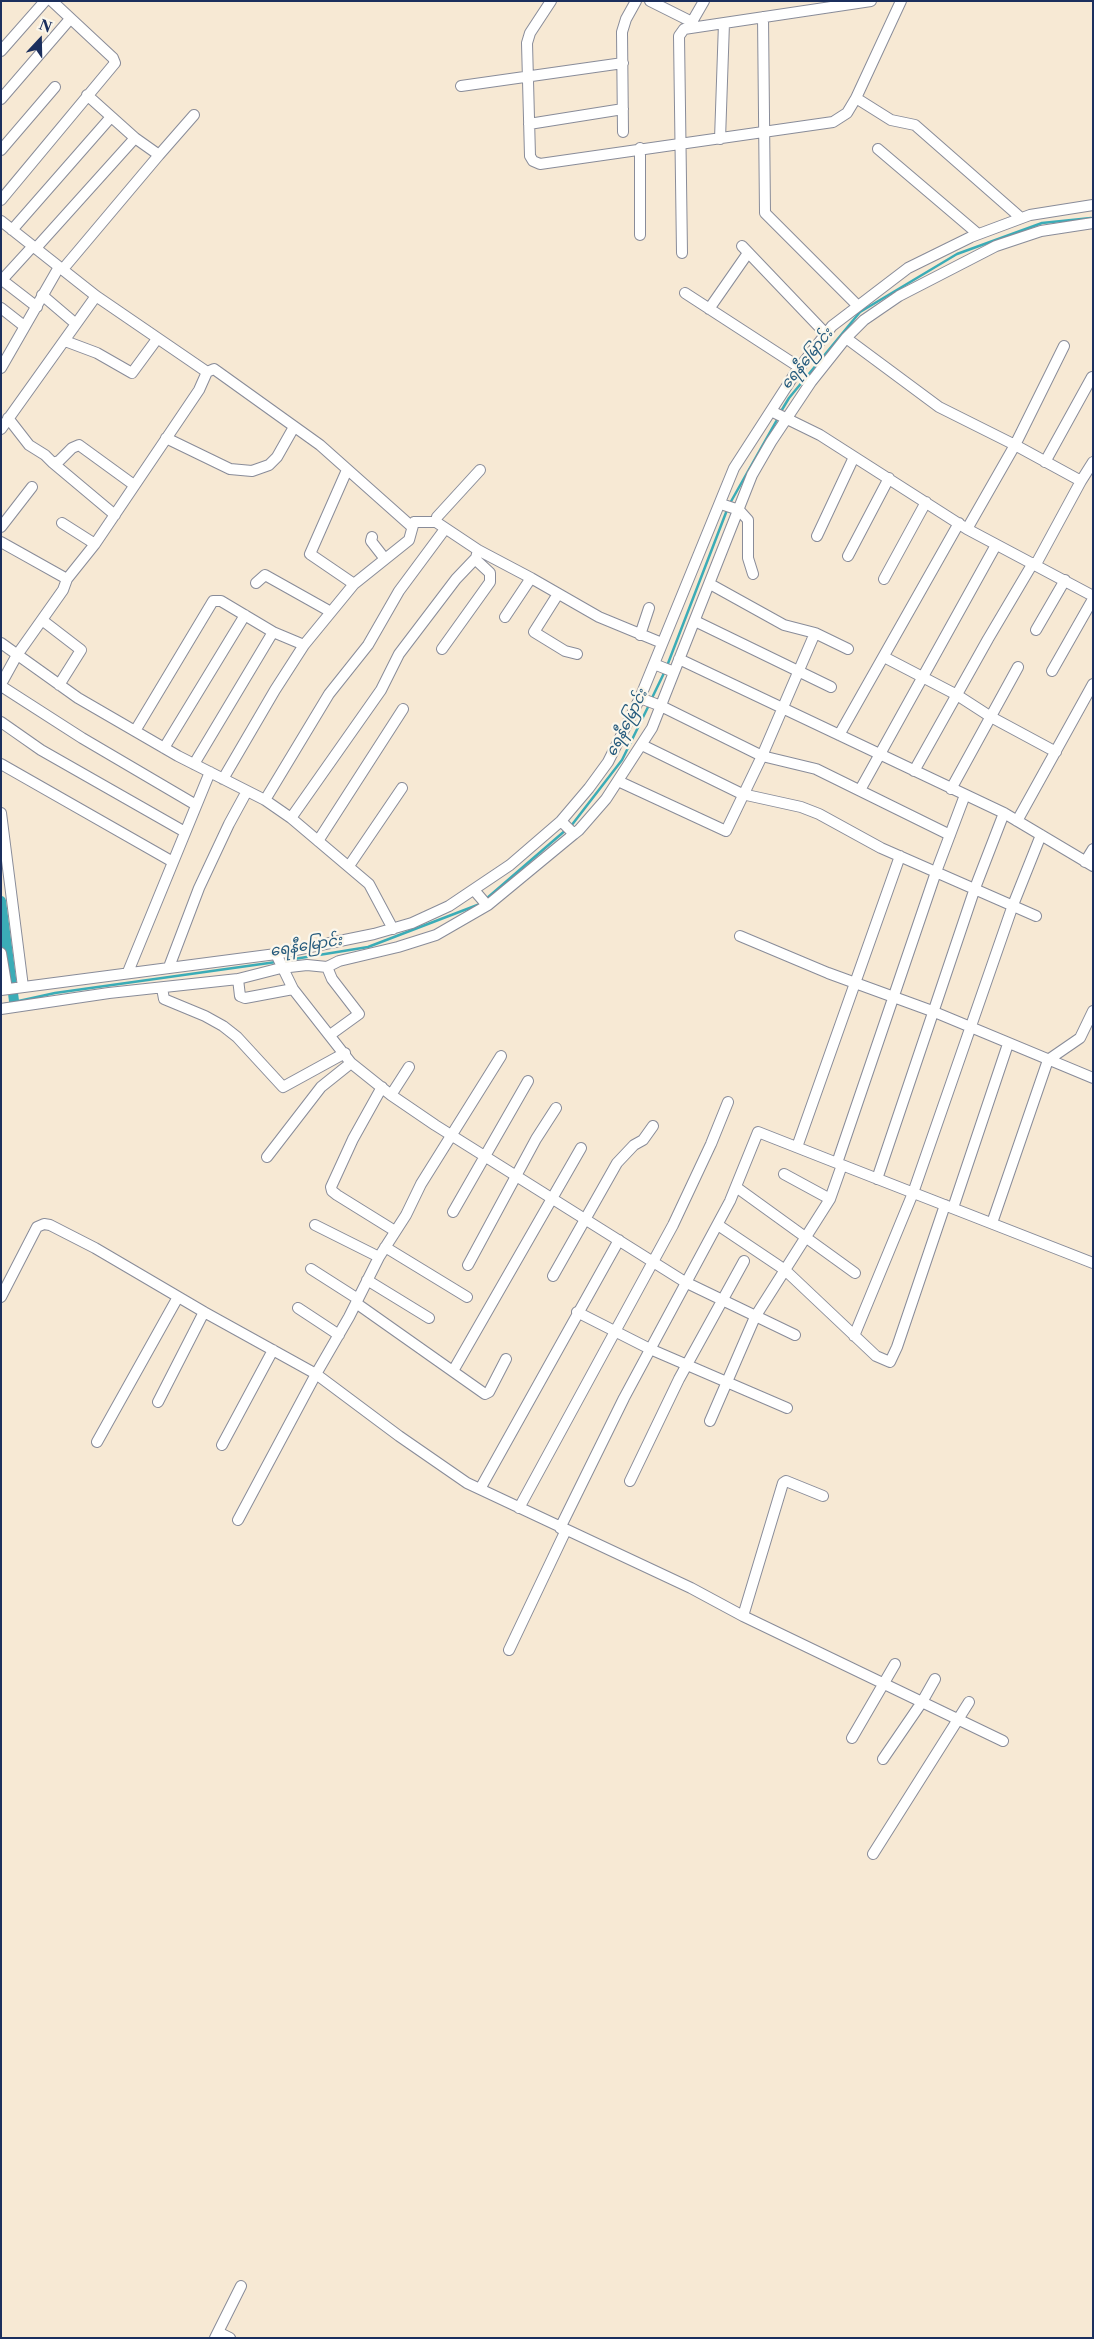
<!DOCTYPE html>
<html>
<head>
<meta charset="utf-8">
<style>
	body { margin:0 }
	#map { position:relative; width:1094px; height:2339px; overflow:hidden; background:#f7e9d4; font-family:"Libre Caslon Text",serif }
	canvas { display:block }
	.frame { position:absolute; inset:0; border:2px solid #1b2f5e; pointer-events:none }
	.north { position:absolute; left:15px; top:15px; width:50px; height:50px; -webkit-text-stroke:4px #fbf7ec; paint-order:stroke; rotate:21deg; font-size:14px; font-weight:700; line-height:20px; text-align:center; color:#1b2f5e }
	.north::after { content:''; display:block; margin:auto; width:18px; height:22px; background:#1b2f5e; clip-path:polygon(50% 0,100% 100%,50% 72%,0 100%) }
</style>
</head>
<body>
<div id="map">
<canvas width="1094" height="2339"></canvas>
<div class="frame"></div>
<div class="north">N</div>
</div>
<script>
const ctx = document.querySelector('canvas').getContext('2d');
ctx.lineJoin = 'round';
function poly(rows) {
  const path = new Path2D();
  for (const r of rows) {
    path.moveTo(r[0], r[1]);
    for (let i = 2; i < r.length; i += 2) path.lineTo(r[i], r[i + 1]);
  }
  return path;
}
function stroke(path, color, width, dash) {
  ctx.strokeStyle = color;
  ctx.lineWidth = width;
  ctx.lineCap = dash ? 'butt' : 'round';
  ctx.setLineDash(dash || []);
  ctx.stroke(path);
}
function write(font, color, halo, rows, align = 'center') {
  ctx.font = font + ' "Libre Caslon Text","Noto Sans Myanmar",serif';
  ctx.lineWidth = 4.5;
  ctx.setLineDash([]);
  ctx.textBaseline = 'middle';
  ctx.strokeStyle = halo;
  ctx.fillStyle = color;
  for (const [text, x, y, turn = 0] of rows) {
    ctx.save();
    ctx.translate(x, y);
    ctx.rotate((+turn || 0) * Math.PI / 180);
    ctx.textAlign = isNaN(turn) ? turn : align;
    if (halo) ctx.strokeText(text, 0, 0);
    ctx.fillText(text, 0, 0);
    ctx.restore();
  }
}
const stream = poly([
	[780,413,789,398,860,312,957,254,1042,223,1091,218],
	[729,505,778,418],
	[667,666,727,510],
	[651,700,665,671],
	[571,826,622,760,649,705],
	[486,899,567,829],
	[282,961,368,947,480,904],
	[5,1004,55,993,276,962]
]);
const canal = poly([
	[1,901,14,1001]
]);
const minor = poly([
	[551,1,530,33,527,43,530,156,533,161,540,164,833,122,847,113,856,98,901,1],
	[650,1,692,22],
	[763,17,765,213,857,305],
	[689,27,704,1],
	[1,51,45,1],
	[461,86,623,63],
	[856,98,891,120,915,125,1021,218],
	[1,99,70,19],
	[529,124,623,109],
	[623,132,622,32,626,19,636,1],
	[720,139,724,23],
	[640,148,640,235],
	[878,149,978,234],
	[1,150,55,87],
	[159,155,194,115],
	[1,200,115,63,113,58,52,1],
	[1,221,96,296,207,372],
	[12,230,111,117],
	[33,246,2,280,37,307],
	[742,246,826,334],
	[36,248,135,138],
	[682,253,679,36,684,29,871,1],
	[63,269,159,155,135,138,87,95],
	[685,293,799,367],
	[42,295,76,324],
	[1,308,24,326],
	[709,309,748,253],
	[846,338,939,407,1015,445,1064,346],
	[65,341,97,353,132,373,157,339],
	[1,368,59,267],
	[771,411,820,435,967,529,1093,596],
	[8,418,29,445,45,455,53,463,59,461,72,448,79,445,134,485],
	[1,429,96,296],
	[166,438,230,469,252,471,269,465,277,457,294,427],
	[1045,462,1092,377],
	[53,463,115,515],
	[347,470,310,554,354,584],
	[1081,481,1093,462],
	[721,504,739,510,748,520,748,558,753,574],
	[436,522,437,517,480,470],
	[62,523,95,544],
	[1,527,32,487],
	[967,529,1015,445,1081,481,1036,564],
	[817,536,854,457],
	[372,537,371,541,385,559],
	[1,542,67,579],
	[848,556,889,478],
	[884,579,926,502],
	[256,583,265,575,331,612],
	[710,584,784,625,815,633,848,649],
	[558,594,534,632,565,651,577,654],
	[505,617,531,578],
	[42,620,81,650,59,685],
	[695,621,831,687],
	[1036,630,1065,580],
	[640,635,649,608],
	[1,643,78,698,178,756,265,800,291,818,369,884,393,929],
	[442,649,490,582,490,573,475,559],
	[884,657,957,695,991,717,1056,752],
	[679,659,1004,813,1093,866],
	[654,664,674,672],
	[1052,671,1093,599],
	[1,684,17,655,63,590,67,579,95,544,199,390,207,372,214,369,320,445,411,526,414,522,436,522,478,550,531,578,599,617,662,643],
	[1,686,82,738,196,805],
	[640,698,661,706,762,756,816,769,950,835],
	[1,722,41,750,185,832],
	[135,731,213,601,221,601,273,632,304,645],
	[839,735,959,523],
	[642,745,742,794,801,807,819,814,881,848,1036,916],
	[164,748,245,615],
	[1,764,173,862],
	[194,764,273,632],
	[914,771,988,639,1033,563],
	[223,779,275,690,304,645,354,584,409,540,414,522],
	[618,781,726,831,762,756,815,633],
	[951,789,1018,667],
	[860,790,996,545],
	[265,800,329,694,368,645,399,591,445,529],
	[1,813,23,987],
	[291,818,381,690,399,654,456,579,476,558,478,550],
	[561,821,574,834,579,830,606,799,652,728,752,475,771,442,811,382,846,338,864,320,899,296,996,246,1041,231,1093,223],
	[1017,821,1093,684],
	[318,841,403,709],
	[1085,862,1093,849],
	[349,866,402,788],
	[474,890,486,904],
	[740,936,828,973,932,1011,1093,1078],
	[1,953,7,989],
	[276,954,293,989,351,1063,391,1095,435,1125,685,1282,795,1335],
	[169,967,199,888,229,824,247,791],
	[327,967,332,979,359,1014,330,1035],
	[128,972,210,772],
	[238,979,240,996,245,998,293,989],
	[162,988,164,999,205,1016,223,1026,237,1037,283,1087,345,1053],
	[1,990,276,954,374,934,412,923,449,906,510,865,561,821,589,788,608,762,640,698,734,468,796,372,832,326,908,268,971,237,1030,215,1093,205],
	[1,1009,109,993,238,979,281,968,307,965,327,967,339,961,398,947,436,935,488,905,574,834],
	[382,1087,353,1139,331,1187,332,1191,337,1195,395,1231],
	[391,1095,409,1067],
	[797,1147,900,856],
	[267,1157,321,1087,351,1063],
	[837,1163,936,872,965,795],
	[784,1174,830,1199],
	[877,1179,975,888,1004,813],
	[736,1187,855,1273],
	[953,1208,1008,1044],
	[453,1212,528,1081],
	[992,1223,1048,1060,1080,1038,1093,1011],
	[315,1225,379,1257],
	[718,1225,785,1270,876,1356,890,1362,897,1347,945,1205],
	[385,1247,467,1297],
	[468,1265,536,1139,556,1108],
	[311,1269,358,1299],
	[553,1276,617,1163,634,1145,643,1140,653,1126],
	[367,1280,429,1318],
	[1,1297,37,1227,44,1224,50,1225,95,1248,204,1312,316,1374,349,1317,379,1257,406,1215,421,1184,501,1056],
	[356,1303,485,1394,489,1392,506,1359],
	[298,1308,339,1335],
	[577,1312,650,1349,787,1408],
	[854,1336,913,1193,1013,905,1041,835],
	[453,1371,581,1148],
	[158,1402,204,1312],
	[710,1421,755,1317,830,1199,842,1165,1093,1263],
	[97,1442,178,1297],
	[222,1445,273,1350],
	[630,1481,679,1379,744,1261],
	[480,1489,619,1240],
	[519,1508,673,1225,711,1144,728,1102],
	[238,1520,316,1374,399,1436,467,1483,691,1588,743,1616,783,1483,786,1481,823,1496],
	[560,1528,624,1398,730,1201,758,1132,842,1165],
	[743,1616,1003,1741],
	[509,1650,566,1530],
	[852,1738,895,1664],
	[883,1759,922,1702,935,1679],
	[873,1854,969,1702],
	[218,2332,230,2338],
	[215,2338,241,2286]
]);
const waterNames = [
	["ရေနီမြောင်း",807,359,-51],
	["ရေနီမြောင်း",627,723,-63],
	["ရေနီမြောင်း",306,946,-9]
];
stroke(stream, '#3bacb7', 2.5);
stroke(canal, '#3bacb7', 10);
stroke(minor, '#898c99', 12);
stroke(minor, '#fff', 10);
write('italic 15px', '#265b7d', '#fbf7ec', waterNames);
</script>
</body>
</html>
